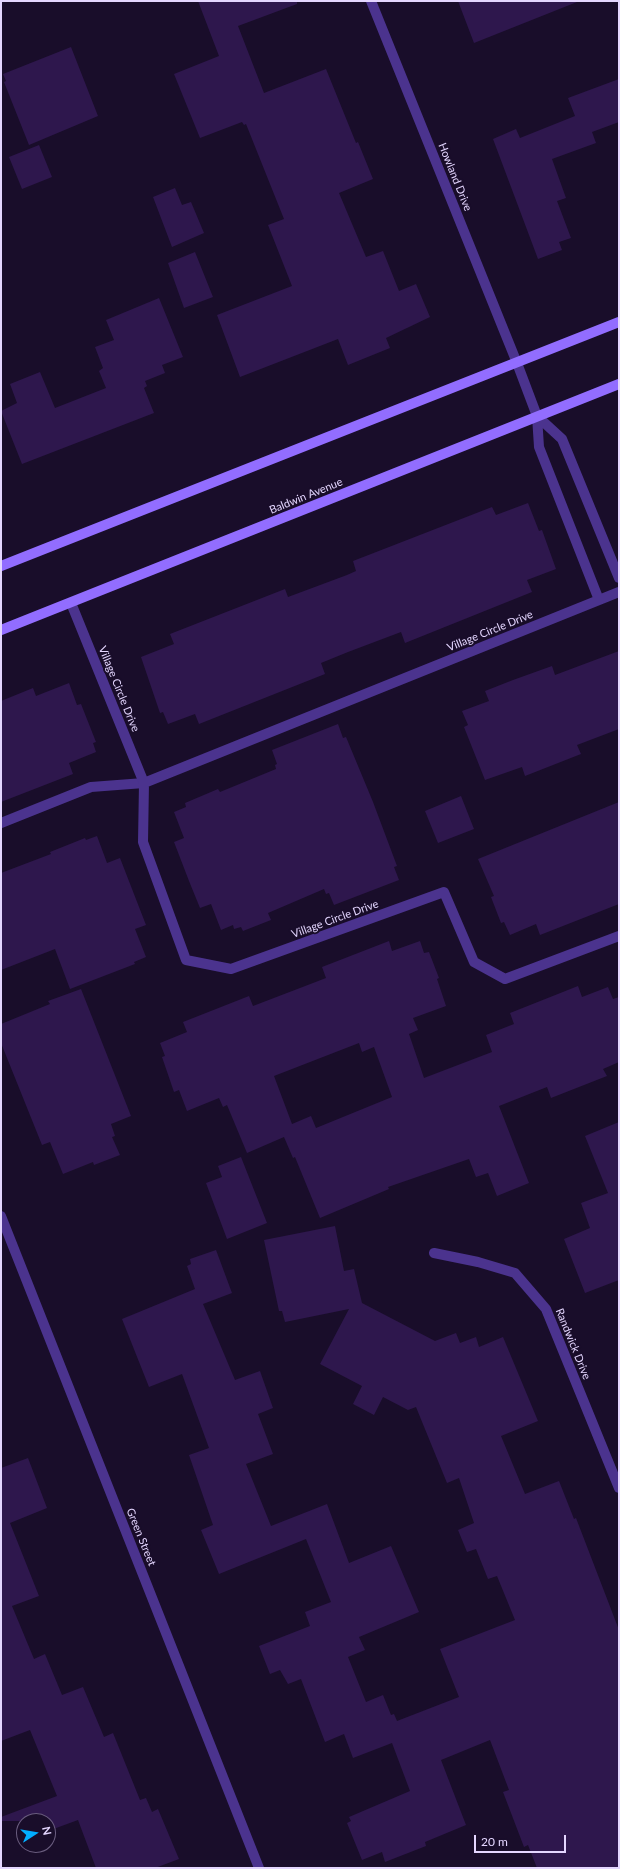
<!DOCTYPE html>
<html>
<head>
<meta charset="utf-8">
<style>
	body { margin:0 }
	#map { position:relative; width:620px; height:1869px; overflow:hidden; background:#190d2a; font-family:Lato,sans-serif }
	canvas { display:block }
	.frame { position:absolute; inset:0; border:2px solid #e4d6ff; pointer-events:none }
	.north { position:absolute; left:16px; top:1813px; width:40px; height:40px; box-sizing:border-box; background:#190d2a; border:1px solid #6a5d7f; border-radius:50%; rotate:78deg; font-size:11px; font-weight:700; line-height:16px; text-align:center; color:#e4d6ff }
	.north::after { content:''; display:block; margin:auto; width:14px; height:18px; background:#02adff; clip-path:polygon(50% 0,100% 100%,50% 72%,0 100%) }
	.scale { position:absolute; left:474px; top:1835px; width:92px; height:18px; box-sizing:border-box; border:2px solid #e4d6ff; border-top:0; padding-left:5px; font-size:12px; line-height:14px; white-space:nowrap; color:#e4d6ff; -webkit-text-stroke:3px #190d2a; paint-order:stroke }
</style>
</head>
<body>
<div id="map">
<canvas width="620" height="1869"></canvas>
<div class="frame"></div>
<div class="north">N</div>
<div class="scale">20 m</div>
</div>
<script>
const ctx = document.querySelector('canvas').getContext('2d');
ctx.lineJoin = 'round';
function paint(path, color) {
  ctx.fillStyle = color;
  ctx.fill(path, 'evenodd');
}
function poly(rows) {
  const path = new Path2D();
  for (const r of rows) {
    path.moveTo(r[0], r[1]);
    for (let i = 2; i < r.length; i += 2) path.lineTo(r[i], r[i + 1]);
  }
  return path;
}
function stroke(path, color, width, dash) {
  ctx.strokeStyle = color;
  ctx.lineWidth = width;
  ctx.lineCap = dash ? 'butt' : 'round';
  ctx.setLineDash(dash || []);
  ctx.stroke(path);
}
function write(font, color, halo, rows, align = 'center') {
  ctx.font = font + ' Lato,sans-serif';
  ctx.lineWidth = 4;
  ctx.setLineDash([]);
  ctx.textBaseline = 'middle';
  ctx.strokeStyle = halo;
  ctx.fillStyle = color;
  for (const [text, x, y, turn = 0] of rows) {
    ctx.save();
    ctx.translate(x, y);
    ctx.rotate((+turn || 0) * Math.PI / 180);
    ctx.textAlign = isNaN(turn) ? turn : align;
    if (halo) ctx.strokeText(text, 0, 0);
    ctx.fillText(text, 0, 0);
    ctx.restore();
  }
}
const building = poly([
	[198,1,297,1,297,4,238,26,264,93,326,69,356,143,358,142,373,179,339,193,366,257,383,251,399,291,416,284,430,317,386,338,390,348,348,365,338,339,240,377,217,315,292,286,268,225,284,219,246,124,244,125,242,122,200,138,174,74,219,56],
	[458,1,576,1,577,2,474,43],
	[71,47,98,116,29,145,4,82,6,81,3,74],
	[619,79,619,122,592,132,596,143,552,159,566,198,557,201,571,238,559,242,562,250,538,259,493,139,516,129,520,138,575,116,568,98],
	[39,145,52,177,22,189,9,157],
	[175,188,182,205,191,202,204,233,172,247,153,197],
	[195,252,213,297,184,308,168,263],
	[159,298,183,357,162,365,165,373,145,381,147,386,144,388,154,413,22,464,1,411,17,403,10,384,40,372,55,408,106,388,99,371,103,368,95,347,114,340,106,320],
	[528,503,539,531,542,530,556,569,527,580,532,592,405,643,401,632,348,652,321,663,325,674,199,724,195,714,168,724,163,712,160,713,141,657,174,644,170,634,285,589,288,597,347,575,356,571,353,561,492,507,496,515],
	[619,651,619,729,577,745,581,754,525,776,522,767,485,780,464,727,468,725,462,711,489,701,485,691,513,680,552,666,555,675],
	[69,683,77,705,81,704,96,742,93,743,96,752,69,763,73,774,1,802,1,701,33,688,36,696],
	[338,724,343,738,346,737,373,802,397,866,394,867,399,880,334,905,329,893,326,894,324,889,268,913,271,920,243,931,241,927,234,929,233,925,221,930,211,904,200,908,189,881,174,842,184,838,174,812,186,807,185,803,218,789,220,792,276,769,275,765,277,764,272,750],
	[461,796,474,829,438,843,425,811],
	[619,802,619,904,540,935,536,924,510,935,504,922,501,923,491,897,494,896,478,859],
	[97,836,107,863,120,858,146,925,135,929,146,957,134,962,135,964,70,989,55,949,1,970,1,873,51,854,50,852,85,838,86,840],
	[389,941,392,951,420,941,424,953,429,952,439,978,437,979,446,1006,413,1018,418,1030,409,1034,424,1078,492,1052,486,1035,514,1024,510,1013,578,986,582,997,608,987,613,999,619,997,619,1062,603,1069,607,1076,551,1098,547,1087,499,1106,529,1183,497,1196,488,1173,476,1177,469,1159,388,1187,389,1189,320,1218,295,1157,293,1158,284,1137,247,1153,227,1105,223,1107,219,1098,187,1111,179,1090,174,1092,162,1057,165,1056,160,1043,187,1032,183,1022,249,996,253,1006,300,988,326,978,322,967],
	[359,1043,362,1052,374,1047,392,1097,316,1128,311,1116,292,1124,274,1076],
	[81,989,131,1116,111,1124,115,1136,112,1137,120,1155,94,1165,93,1162,63,1174,50,1142,42,1145,1,1043,1,1024,50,1004,48,1001],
	[619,1122,619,1280,585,1293,564,1239,590,1228,581,1203,608,1193,585,1136],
	[241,1157,267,1223,227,1239,206,1183,222,1177,218,1166],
	[335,1226,344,1271,354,1269,362,1303,435,1341,456,1333,460,1343,476,1337,479,1347,503,1337,538,1421,501,1436,525,1494,559,1481,574,1519,576,1518,619,1630,619,1868,537,1868,528,1845,524,1847,503,1792,509,1790,490,1740,441,1760,466,1825,425,1842,426,1846,385,1862,382,1852,362,1860,347,1823,351,1821,349,1817,410,1791,392,1743,353,1758,344,1734,325,1742,301,1679,288,1684,280,1670,270,1674,259,1646,310,1626,305,1612,331,1602,306,1539,219,1574,201,1530,213,1525,189,1455,209,1448,182,1374,149,1387,122,1319,195,1289,187,1266,191,1264,190,1259,216,1250,232,1293,203,1304,235,1380,260,1371,273,1408,258,1414,273,1454,246,1464,271,1526,327,1504,349,1563,391,1546,419,1612,359,1637,365,1650,348,1657,366,1702,383,1695,391,1715,394,1714,397,1721,459,1697,440,1649,515,1620,497,1576,488,1579,476,1549,467,1552,458,1530,474,1523,459,1478,447,1483,416,1407,408,1410,383,1397,374,1415,353,1404,362,1386,320,1364,349,1309,285,1322,282,1311,279,1311,264,1240],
	[28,1458,47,1508,10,1523,39,1596,12,1606,34,1659,45,1654,62,1695,83,1687,104,1737,113,1733,140,1800,146,1798,152,1812,158,1809,179,1859,155,1868,96,1868,78,1820,48,1831,48,1821,1,1821,1,1817,57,1796,30,1730,1,1741,1,1468]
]);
const lane = poly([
	[1,823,91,787,144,783]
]);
const street = poly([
	[371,1,517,363,537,416,539,447,599,600],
	[537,416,562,439,619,578],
	[71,603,144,783,143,842,186,960,231,969,444,892,474,962,505,979,619,936],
	[144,783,619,592],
	[1,1216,259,1868],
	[434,1253,478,1262,515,1273,546,1309,619,1488]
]);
const secondary = poly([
	[1,566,619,322],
	[1,630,619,384]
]);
const streetNames = [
	["Howland Drive",455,177,68],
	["Baldwin Avenue",306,496,-22],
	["Village Circle Drive",490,631,-22],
	["Village Circle Drive",119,689,68],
	["Village Circle Drive",335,919,-20],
	["Randwick Drive",573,1344,68],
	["Green Street",141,1537,68]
];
paint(building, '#2e174d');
stroke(lane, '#4b338e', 10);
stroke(street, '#4b338e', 10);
stroke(secondary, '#926dff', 10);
write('11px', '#e4d6ff', '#190d2a', streetNames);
</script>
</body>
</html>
